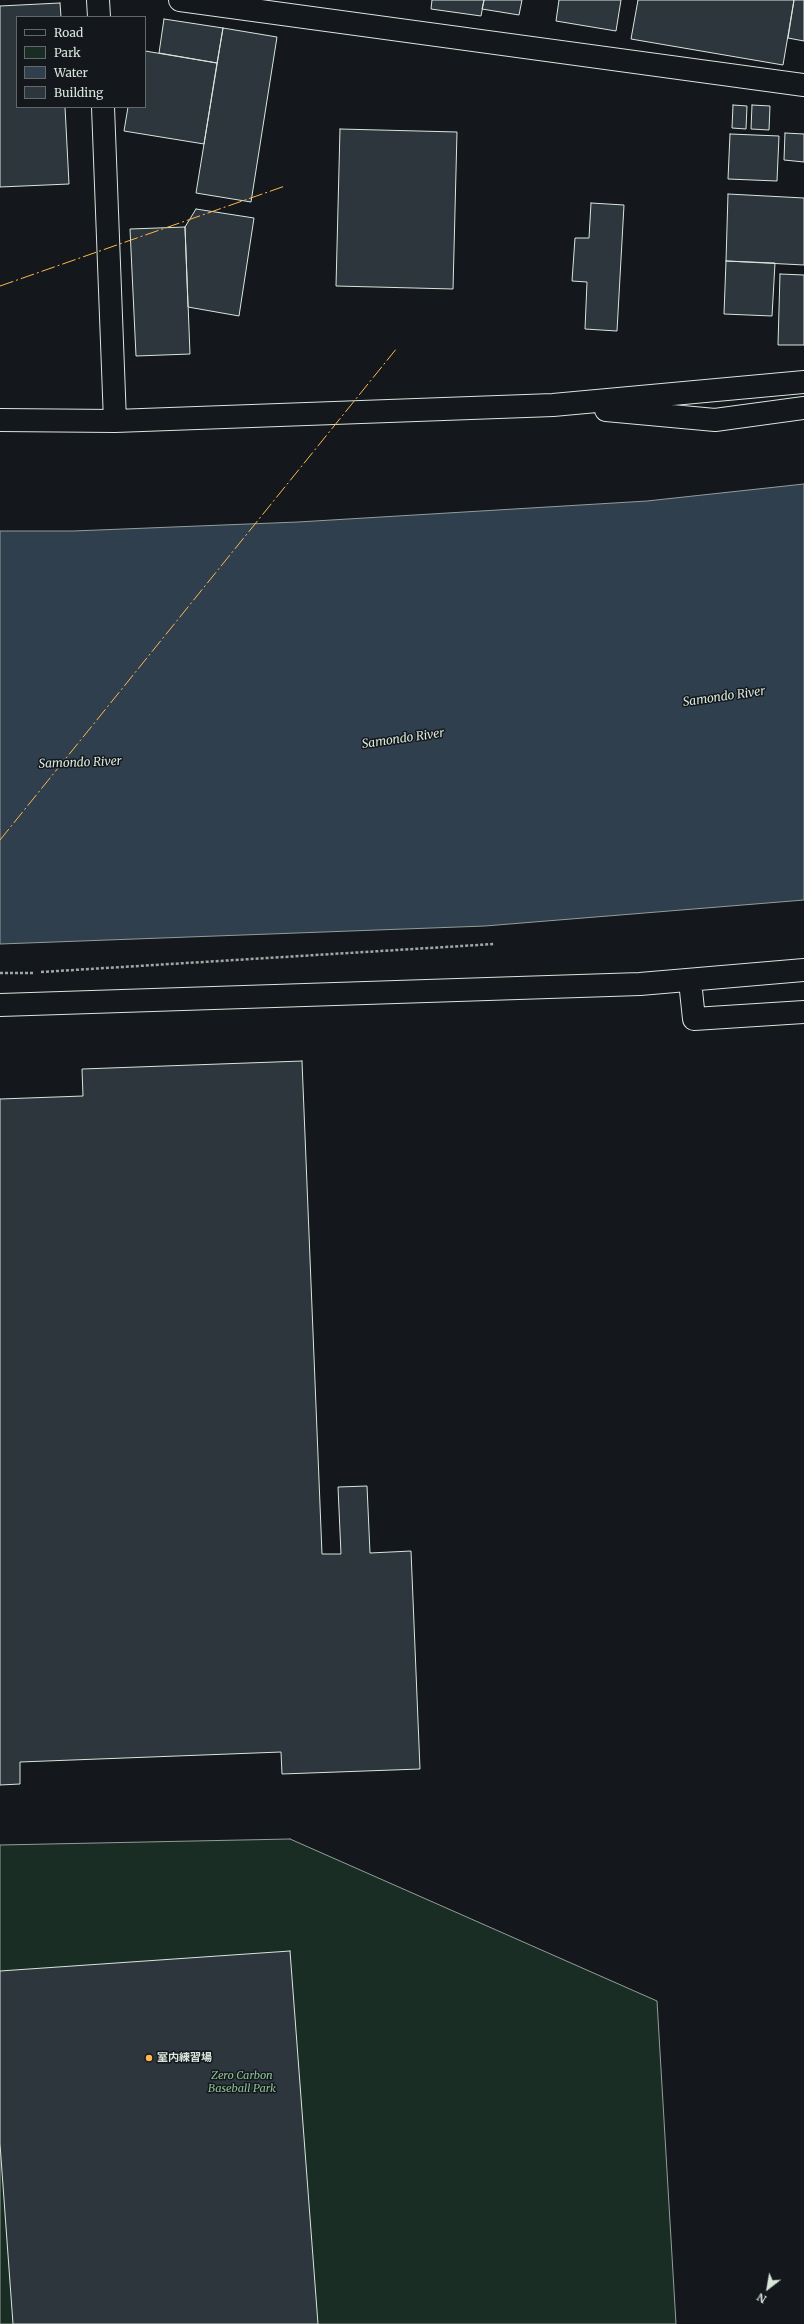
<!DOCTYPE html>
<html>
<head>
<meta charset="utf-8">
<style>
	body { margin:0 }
	#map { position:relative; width:804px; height:2324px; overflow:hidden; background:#14181c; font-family:Merriweather,serif }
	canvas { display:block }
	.legend { position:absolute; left:16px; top:16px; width:130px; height:92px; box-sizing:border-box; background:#14181c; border:1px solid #626a69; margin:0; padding:5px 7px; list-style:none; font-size:12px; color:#d8e6dc }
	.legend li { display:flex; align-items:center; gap:8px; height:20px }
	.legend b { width:20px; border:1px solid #626a69 }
	.north { position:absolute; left:748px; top:2268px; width:40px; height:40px; -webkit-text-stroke:3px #14181c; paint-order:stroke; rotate:211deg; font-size:11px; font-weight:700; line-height:16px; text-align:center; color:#d8e6dc }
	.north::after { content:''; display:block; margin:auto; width:14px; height:18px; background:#d8e6dc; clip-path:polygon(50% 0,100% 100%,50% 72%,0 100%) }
</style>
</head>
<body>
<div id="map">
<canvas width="804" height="2324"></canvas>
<ul class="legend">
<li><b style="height:5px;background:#14181c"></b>Road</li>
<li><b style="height:11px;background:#1a2d24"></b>Park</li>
<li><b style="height:11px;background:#2f3f4d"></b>Water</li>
<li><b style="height:11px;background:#2c363c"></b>Building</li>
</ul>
<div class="north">N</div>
</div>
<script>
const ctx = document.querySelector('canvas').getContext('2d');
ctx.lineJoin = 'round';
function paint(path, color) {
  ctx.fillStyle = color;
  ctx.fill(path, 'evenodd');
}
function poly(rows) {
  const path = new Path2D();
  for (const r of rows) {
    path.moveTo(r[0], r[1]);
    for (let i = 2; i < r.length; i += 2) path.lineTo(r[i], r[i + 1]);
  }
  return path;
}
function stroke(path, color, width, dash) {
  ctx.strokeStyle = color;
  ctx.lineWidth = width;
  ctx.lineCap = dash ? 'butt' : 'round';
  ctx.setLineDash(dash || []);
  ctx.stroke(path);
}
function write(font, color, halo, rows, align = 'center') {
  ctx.font = font + ' Merriweather,"Noto Sans JP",serif';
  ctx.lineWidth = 3;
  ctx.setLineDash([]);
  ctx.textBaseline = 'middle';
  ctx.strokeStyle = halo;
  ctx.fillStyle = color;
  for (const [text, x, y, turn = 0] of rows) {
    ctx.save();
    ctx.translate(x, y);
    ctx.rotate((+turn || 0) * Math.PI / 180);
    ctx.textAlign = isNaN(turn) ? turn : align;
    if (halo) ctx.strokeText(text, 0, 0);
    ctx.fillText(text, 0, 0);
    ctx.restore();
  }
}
const green = poly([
	[290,1839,657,2001,676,2324,0,2324,0,1845,290,1839]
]);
const water = poly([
	[804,484,804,900,485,926,0,944,0,531,73,531,298,522,647,501,804,484]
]);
const building = poly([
	[432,0,484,0,481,16,431,9,432,0],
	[484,0,522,0,519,15,482,9,484,0],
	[559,0,621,0,616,31,556,21,559,0],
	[638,0,794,0,783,65,631,39,638,0],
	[794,0,804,0,804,41,788,38,794,0],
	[60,3,61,17,17,17,17,107,65,107,69,184,0,187,0,6,60,3],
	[164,19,223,28,217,63,159,53,164,19],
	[223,28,277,37,251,202,196,193,223,28],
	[145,51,217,63,204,144,124,131,128,107,145,107,145,51],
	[733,105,747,106,746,129,732,128,733,105],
	[752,105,770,106,769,130,751,129,752,105],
	[340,129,457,132,453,289,336,286,340,129],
	[785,133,804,134,804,162,784,160,785,133],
	[730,134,779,136,777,181,728,179,730,134],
	[728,194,804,198,804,265,726,261,728,194],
	[591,203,624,205,617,331,585,329,587,282,572,281,575,238,589,238,591,203],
	[196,209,254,218,239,316,188,307,185,227,196,209],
	[185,227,190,354,136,356,130,229,185,227],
	[726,261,775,263,772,316,724,314,726,261],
	[780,274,804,275,804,345,778,345,780,274],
	[302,1061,322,1554,341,1554,338,1487,367,1486,370,1553,411,1551,420,1769,282,1774,281,1752,20,1762,20,1784,0,1785,0,1099,83,1096,82,1069,302,1061],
	[290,1951,318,2324,13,2324,0,2144,0,1971,290,1951]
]);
const path = poly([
	[41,972,494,944],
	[0,973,34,973]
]);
const minor = poly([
	[98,0,99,17],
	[180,0,804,85],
	[103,107,115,421],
	[606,410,715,420,804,408],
	[0,420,115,421,553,405,804,382],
	[690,981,694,1019,804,1012],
	[0,1005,640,984,804,970]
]);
const power = poly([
	[0,286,285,186],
	[0,840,397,348]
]);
const markers = [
	[149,2058,4,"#ffb74d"]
];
const poiNames = [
	["室内練習場",157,2058]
];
const parkNames = [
	["Zero Carbon",242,2076],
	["Baseball Park",242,2089]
];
const waterNames = [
	["Samondo River",724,697,-8],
	["Samondo River",403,739,-8],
	["Samondo River",80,763,-2]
];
paint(green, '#1a2d24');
stroke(green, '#939e99', 1);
paint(water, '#2f3f4d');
stroke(water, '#939e99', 1);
paint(building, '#2c363c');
stroke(building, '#d8e6dc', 1);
stroke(minor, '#d8e6dc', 24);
stroke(path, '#9da8a2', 2.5, [3, 2]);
stroke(minor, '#14181c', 22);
stroke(power, '#ffb74d', 1, [14, 3, 2, 3]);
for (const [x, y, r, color] of markers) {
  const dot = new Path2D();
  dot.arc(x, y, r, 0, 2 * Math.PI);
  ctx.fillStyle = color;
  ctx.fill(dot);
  stroke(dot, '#14181c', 1.5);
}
write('bold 11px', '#d8e6dc', '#14181c', poiNames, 'left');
write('italic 11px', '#8ac095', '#14181c', parkNames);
write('italic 12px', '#d8e6dc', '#14181c', waterNames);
</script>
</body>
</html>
